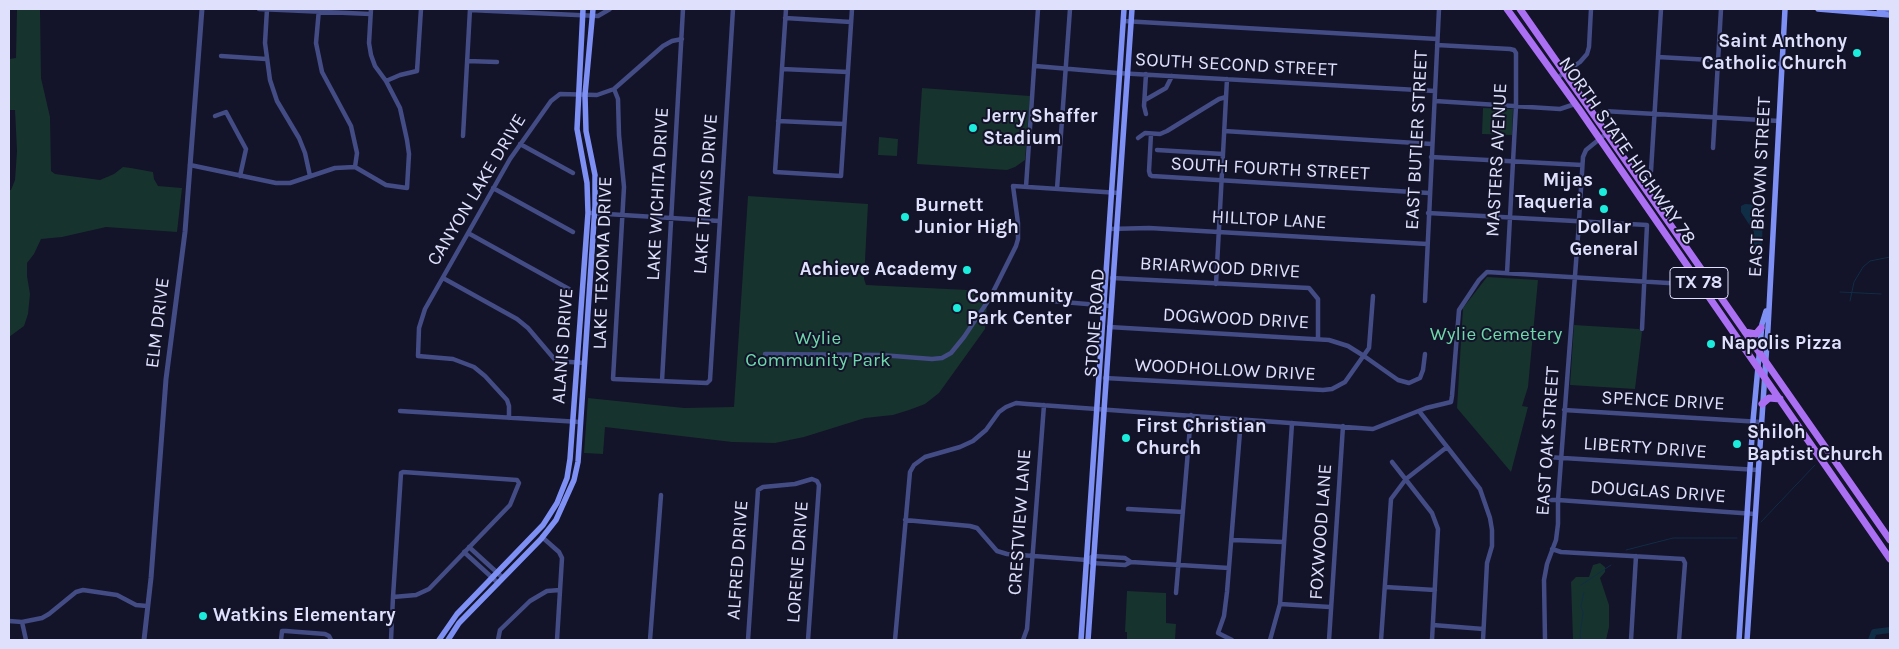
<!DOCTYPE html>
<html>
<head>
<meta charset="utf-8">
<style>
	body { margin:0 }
	#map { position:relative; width:1899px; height:649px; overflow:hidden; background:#131329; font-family:Karla,sans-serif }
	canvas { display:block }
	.frame { position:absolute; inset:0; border:10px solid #dfe1fc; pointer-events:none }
</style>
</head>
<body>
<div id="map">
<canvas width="1899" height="649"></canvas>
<div class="frame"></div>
</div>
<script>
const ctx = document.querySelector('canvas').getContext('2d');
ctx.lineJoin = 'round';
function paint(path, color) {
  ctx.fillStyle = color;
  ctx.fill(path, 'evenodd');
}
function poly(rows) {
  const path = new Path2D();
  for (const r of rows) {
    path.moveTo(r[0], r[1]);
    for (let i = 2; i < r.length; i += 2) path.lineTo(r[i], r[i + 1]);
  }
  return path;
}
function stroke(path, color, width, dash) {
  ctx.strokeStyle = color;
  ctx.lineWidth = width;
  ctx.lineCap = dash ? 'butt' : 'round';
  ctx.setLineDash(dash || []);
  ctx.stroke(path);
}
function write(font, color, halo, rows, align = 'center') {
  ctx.font = font + ' Karla,sans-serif';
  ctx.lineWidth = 4;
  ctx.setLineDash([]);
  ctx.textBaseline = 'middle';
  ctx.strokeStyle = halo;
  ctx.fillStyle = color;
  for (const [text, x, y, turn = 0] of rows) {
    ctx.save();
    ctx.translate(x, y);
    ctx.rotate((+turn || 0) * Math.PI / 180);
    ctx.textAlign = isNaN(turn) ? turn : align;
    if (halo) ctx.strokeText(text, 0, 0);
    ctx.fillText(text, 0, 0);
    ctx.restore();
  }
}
const green = poly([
	[17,9,40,9,41,78,50,117,51,171,55,174,100,180,114,174,123,167,131,168,153,172,154,179,158,186,182,188,177,232,106,227,62,237,41,239,34,254,27,263,27,276,30,294,28,314,24,326,9,337,9,190,11,190,15,180,17,151,15,110,9,110,9,59,16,58],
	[922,88,1030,96,1025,160,1015,167,1007,170,917,164],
	[1483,108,1513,109,1512,135,1482,134],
	[879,137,898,139,897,156,878,155],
	[748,196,868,204,864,279,866,285,988,291,985,329,939,393,925,404,909,410,893,415,865,418,804,437,775,443,732,442,605,427,603,454,584,453,588,398,684,408,734,407],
	[1487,277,1538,280,1528,387,1522,406,1528,407,1511,472,1457,408,1463,308],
	[1574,325,1639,329,1642,332,1635,389,1570,385],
	[1600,563,1605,567,1605,572,1600,578,1609,605,1609,627,1606,640,1573,640,1571,582,1576,577,1589,577,1593,565],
	[1127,591,1166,593,1166,623,1176,624,1175,640,1127,640,1127,632,1125,632]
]);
const water = poly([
	[1745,204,1759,205,1763,210,1762,247,1759,248,1754,247,1754,232,1741,212,1741,206]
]);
const stream = poly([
	[1840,292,1881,294],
	[1850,301,1854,282,1863,267,1870,261,1890,257],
	[1761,522,1815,465],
	[1626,550,1673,538,1737,538],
	[1581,585,1611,565],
	[1581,640,1580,635,1583,613,1581,606,1584,592]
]);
const river = poly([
	[1871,640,1874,632,1890,630]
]);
const minor = poly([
	[259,9,370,14],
	[267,9,265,43,270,80,277,101,299,138,305,153,310,176],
	[319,9,316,43,322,72,351,126,357,153,355,167],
	[786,9,775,172,841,176,852,9],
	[470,10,598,16,610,9],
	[785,18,851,22],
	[1123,21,1437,39],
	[1437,45,1510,49,1514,50,1516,53,1516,106,1507,273],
	[221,56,266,59],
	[1658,57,1782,64],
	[467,61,497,62],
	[1035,66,1117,73,1435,91],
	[782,69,848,72],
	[1557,78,1580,62,1587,54,1589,47,1591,9],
	[386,81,400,75,417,71,421,9],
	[614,89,618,99,619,135,624,187,613,379,707,383,710,380,733,9],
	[1145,100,1166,88,1172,76],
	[1435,101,1560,109,1575,104],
	[1603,111,1779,121],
	[1146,114,1144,106,1146,74],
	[215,116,226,112,246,149,240,176],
	[778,121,844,124],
	[1224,131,1432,144],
	[1151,134,1149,171,1150,175,1152,176,1429,193],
	[463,136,470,9],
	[1138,138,1145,133,1160,134,1167,131,1219,99,1226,97],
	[520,144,573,173],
	[1713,148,1721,9],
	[1157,150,1223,154],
	[1431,157,1582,165],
	[190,165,276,183,290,183,335,168,355,167,386,185,407,188,409,154,407,140,400,108,386,81,375,66,371,55,369,43,371,9],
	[1641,181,1651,171,1661,9],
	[1026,187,1038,9],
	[493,188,573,232],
	[1057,189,1070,9],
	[591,213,719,221],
	[1428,213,1647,225,1642,329],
	[1109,229,1149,228,1427,244],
	[468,233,569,289],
	[443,278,517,319,528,328,556,361,585,363],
	[1112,278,1309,288,1318,299,1318,338],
	[1216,284,1227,79],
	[991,296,1111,306],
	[1425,301,1439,9],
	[1109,327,1329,340,1348,346,1364,356,1398,380,1409,383,1420,378,1423,370,1425,354],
	[765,354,881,355,932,359,942,358,951,353,964,337,990,298,1016,246,1018,239,1018,223,1013,186,1119,193],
	[1105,378,1323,390,1332,389,1345,382,1369,348,1373,296],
	[662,381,683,9],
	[1564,410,1761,422],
	[400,411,580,422],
	[1419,411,1480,489,1490,518,1492,530,1492,546,1487,563,1483,640],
	[509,418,509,406,507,400,485,376,474,367,453,359,418,356,419,328,425,309,510,159,551,101,560,94,597,95,614,89,663,46,672,41,682,39],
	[1547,457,1758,470],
	[1392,462,1432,513,1438,529,1432,640],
	[1544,500,1558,500,1755,514],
	[1128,509,1183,512],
	[905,520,970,526,977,528,997,551,1007,554,1087,560],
	[542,537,559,552,562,558,557,640],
	[1233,540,1283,542],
	[469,547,503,578],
	[1552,549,1561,552,1683,559,1685,563,1679,640],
	[464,552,498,583],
	[1131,562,1125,565,1092,563,1087,560,1093,556,1125,558,1131,562,1229,568],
	[1385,587,1435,590],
	[1176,593,1191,415],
	[1280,604,1330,607],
	[9,621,22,622,42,618,49,614,76,592,83,590,117,595,136,605,147,606],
	[22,622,26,640],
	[1433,625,1483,629],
	[281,640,282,631,286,631,325,634,329,636,331,640],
	[391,640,393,597,401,473,403,472,517,480,519,483,510,505,429,589,416,595,393,597],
	[498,640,500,630,530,601,547,591,560,590],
	[650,640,661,495],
	[748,640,758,490,763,487,795,484,812,479,817,481,819,485,808,640],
	[895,640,910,472,914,465,925,457,960,447,973,441,986,430,999,412,1006,407,1016,403,1027,404,1373,429,1426,408,1451,402,1452,396,1459,310,1479,280,1487,272,1701,285],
	[1023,640,1027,629,1044,405],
	[1232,640,1218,633,1224,616,1227,592,1241,419],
	[1270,640,1280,604,1292,423],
	[1329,640,1343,426],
	[1381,640,1391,499,1406,479,1447,447],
	[1545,640,1544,580,1547,564,1556,540,1558,524,1558,500,1578,236,1583,157,1586,150,1607,133],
	[1631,640,1636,556]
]);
const tertiary = poly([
	[144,640,151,578,166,379,185,232,202,9]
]);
const secondary = poly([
	[1818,9,1890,15],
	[1879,9,1890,9],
	[439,640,457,614,543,525,557,503,567,478,570,459,588,213,587,183,577,129,583,9],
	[448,640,459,623,541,539,556,520,574,480,578,462,595,206,595,175,586,131,585,95,593,9],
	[1081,640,1124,9],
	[1088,640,1132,9],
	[1739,640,1753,421,1762,324,1766,311],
	[1747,640,1768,328,1785,9]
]);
const primary = poly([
	[1507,9,1579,109,1890,559],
	[1520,9,1890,540],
	[1681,284,1690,281,1691,272],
	[1745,332,1756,334,1761,328],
	[1762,404,1769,398,1780,399]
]);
const markers = [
	[1857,53,5,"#1becdb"],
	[973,128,5,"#1becdb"],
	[1603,192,5,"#1becdb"],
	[1604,209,5,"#1becdb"],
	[905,217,5,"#1becdb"],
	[967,270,5,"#1becdb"],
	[957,308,5,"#1becdb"],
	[1711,344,5,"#1becdb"],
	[1126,438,5,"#1becdb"],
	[1737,444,5,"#1becdb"],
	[203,616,5,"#1becdb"]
];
const shields = [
	[1699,283,58]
];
const shieldNames = [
	["TX 78",1699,283]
];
const poiNames = [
	["Saint Anthony",1847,42,"right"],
	["Catholic Church",1847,64,"right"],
	["Jerry Shaffer",983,117],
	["Stadium",983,139],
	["Mijas",1593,181,"right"],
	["Taqueria",1593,203,"right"],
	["Burnett",915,206],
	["Junior High",915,228],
	["Dollar",1604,228,"center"],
	["General",1604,250,"center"],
	["Achieve Academy",957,270,"right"],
	["Community",967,297],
	["Park Center",967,319],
	["Napolis Pizza",1721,344],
	["First Christian",1136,427],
	["Church",1136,449],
	["Shiloh",1747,433],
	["Baptist Church",1747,455],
	["Watkins Elementary",213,616]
];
const streetNames = [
	["SOUTH SECOND STREET",1236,65,3],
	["EAST BUTLER STREET",1417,140,-87],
	["NORTH STATE HIGHWAY 78",1627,151,55],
	["MASTERS AVENUE",1497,160,-87],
	["SOUTH FOURTH STREET",1270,169,3],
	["EAST BROWN STREET",1760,187,-87],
	["CANYON LAKE DRIVE",477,190,-59],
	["LAKE WICHITA DRIVE",658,194,-87],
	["LAKE TRAVIS DRIVE",706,194,-86],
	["HILLTOP LANE",1269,220,3],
	["LAKE TEXOMA DRIVE",603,263,-88],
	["BRIARWOOD DRIVE",1220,268,3],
	["DOGWOOD DRIVE",1236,319,3],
	["ELM DRIVE",158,323,-83],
	["STONE ROAD",1095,323,-86],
	["ALANIS DRIVE",563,346,-86],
	["WOODHOLLOW DRIVE",1225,370,3],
	["SPENCE DRIVE",1663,401,3],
	["EAST OAK STREET",1548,441,-86],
	["LIBERTY DRIVE",1645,448,4],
	["DOUGLAS DRIVE",1658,492,4],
	["CRESTVIEW LANE",1020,522,-86],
	["FOXWOOD LANE",1321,532,-86],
	["ALFRED DRIVE",738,560,-86],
	["LORENE DRIVE",798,562,-86]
];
const parkNames = [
	["Wylie Cemetery",1496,335],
	["Wylie",818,339],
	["Community Park",818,361]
];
paint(green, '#17332d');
paint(water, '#102d46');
stroke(stream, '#102d46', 1);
stroke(river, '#102d46', 6);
stroke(minor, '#434c84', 4.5);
stroke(tertiary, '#434c84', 5);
stroke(secondary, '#7e90f4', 5.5);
stroke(primary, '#aa6ff3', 7);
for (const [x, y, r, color] of markers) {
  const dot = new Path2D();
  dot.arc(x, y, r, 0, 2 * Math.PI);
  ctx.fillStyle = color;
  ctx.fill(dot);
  stroke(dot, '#131329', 2);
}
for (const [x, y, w] of shields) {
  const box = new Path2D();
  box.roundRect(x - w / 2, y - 15.5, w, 31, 4);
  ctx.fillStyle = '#131329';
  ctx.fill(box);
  stroke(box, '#dfe1fc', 1);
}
write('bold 18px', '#dfe1fc', null, shieldNames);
write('bold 19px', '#dfe1fc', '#131329', poiNames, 'left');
write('19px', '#dfe1fc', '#131329', streetNames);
write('19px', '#6fd8ab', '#131329', parkNames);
</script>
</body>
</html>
